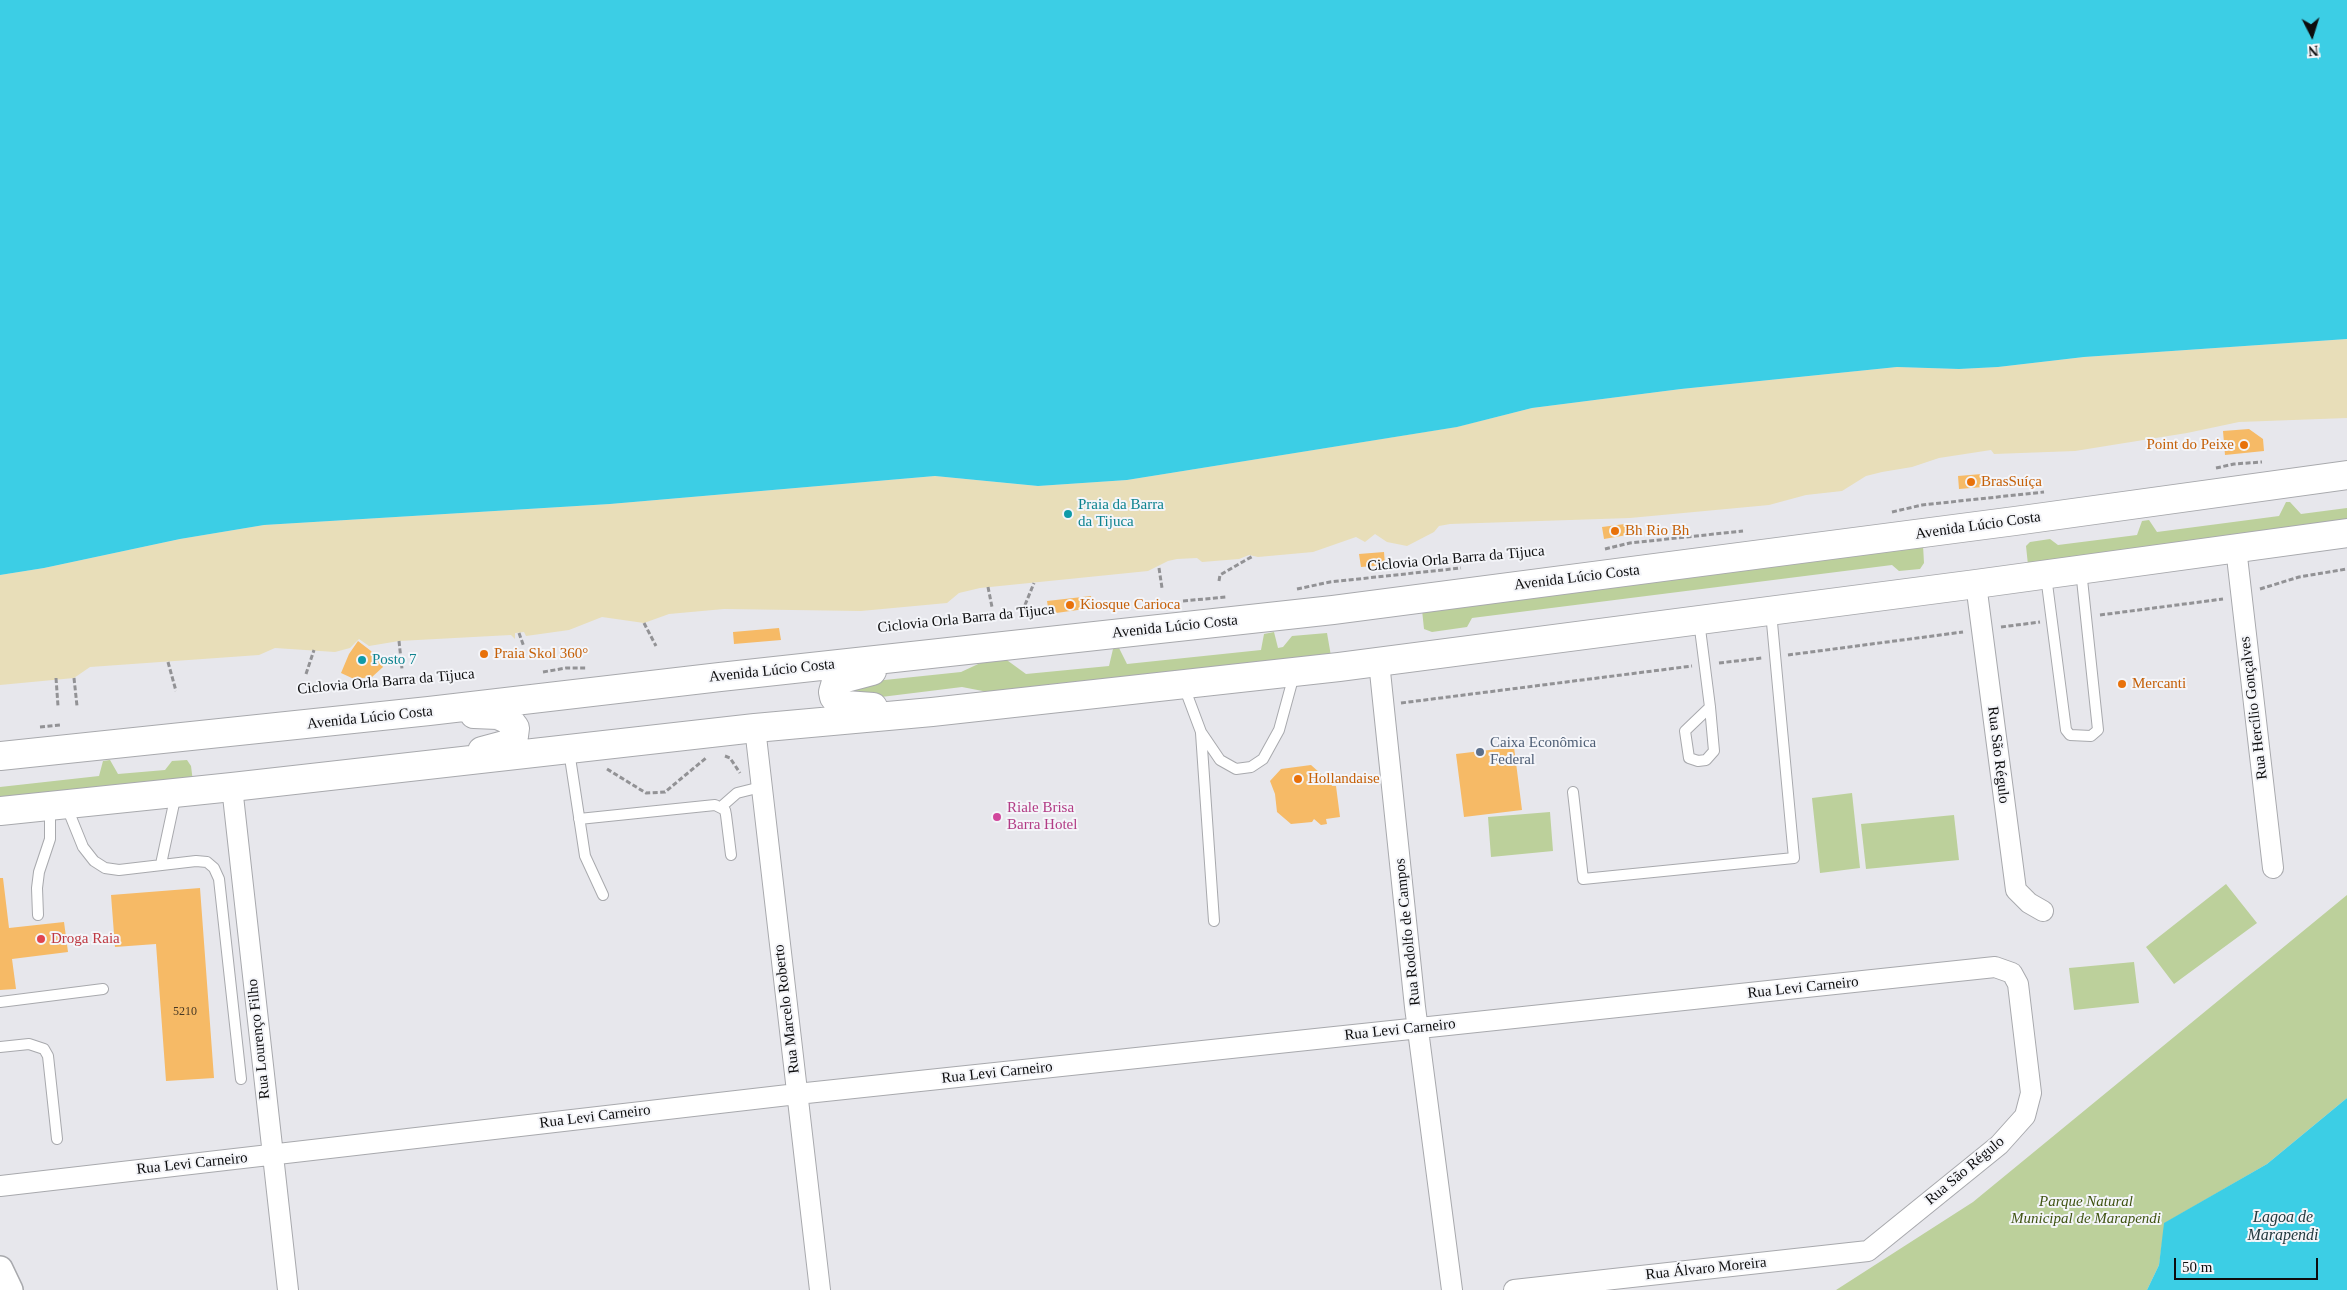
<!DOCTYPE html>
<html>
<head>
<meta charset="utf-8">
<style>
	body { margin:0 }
	#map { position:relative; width:2347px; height:1290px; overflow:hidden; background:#e7e7ec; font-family:"Times New Roman",serif }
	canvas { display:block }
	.north { position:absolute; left:2287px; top:10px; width:50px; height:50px; -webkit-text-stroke:4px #f4f5f9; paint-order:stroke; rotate:175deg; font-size:14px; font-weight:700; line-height:20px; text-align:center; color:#0d0d0e }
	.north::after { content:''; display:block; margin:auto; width:18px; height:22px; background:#0d0d0e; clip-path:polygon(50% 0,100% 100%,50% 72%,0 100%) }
	.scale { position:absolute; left:2174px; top:1258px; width:144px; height:22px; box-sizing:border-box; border:2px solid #0d0d0e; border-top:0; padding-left:6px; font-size:15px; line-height:18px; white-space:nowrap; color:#0d0d0e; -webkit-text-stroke:4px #f4f5f9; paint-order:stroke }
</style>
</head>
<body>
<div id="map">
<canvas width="2347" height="1290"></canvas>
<div class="north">N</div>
<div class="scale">50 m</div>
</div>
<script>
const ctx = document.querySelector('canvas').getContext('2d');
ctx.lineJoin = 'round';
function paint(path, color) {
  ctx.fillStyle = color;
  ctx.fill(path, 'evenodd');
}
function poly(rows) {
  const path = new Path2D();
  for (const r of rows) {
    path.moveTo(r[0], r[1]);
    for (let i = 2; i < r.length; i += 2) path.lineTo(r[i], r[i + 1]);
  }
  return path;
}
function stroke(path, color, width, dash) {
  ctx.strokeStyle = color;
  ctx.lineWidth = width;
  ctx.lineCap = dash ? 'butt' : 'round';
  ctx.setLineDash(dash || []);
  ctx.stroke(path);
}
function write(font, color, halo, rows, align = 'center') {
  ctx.font = font + ' "Times New Roman",serif';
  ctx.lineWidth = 4;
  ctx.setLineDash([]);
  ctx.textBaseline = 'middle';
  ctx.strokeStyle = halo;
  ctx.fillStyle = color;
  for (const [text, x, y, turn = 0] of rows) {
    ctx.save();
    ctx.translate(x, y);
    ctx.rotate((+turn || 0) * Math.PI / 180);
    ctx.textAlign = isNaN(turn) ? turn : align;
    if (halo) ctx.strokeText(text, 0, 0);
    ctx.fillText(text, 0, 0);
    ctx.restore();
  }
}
const green = poly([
	[2286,502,2290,502,2301,514,2347,508,2347,522,2028,565,2026,546,2030,542,2050,539,2058,545,2137,535,2142,521,2149,520,2157,532,2279,516],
	[1923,545,1924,563,1920,569,1899,571,1892,565,1472,618,1467,627,1432,632,1424,629,1422,610],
	[1274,632,1278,648,1283,647,1292,636,1327,633,1331,656,993,693,962,687,857,700,849,690,856,683,961,672,989,659,1004,658,1026,674,1109,666,1113,649,1119,648,1127,664,1261,650,1264,634],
	[110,760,118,774,165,770,172,761,187,760,191,766,193,782,0,803,0,787,99,776,103,761],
	[1852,793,1860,868,1820,873,1812,798],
	[1550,812,1553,851,1491,857,1488,817],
	[1954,815,1959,860,1866,869,1861,824],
	[2226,884,2257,923,2174,984,2146,947],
	[2347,895,2347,1098,2267,1164,2165,1223,2159,1265,2147,1290,1836,1290,1973,1202],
	[2134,962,2139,1003,2074,1010,2069,968]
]);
const sand = poly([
	[2347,339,2347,418,2239,422,2187,433,2075,451,1994,454,1991,450,1939,458,1912,467,1882,472,1866,476,1842,491,1806,495,1769,505,1630,518,1450,524,1439,526,1434,532,1407,546,1387,542,1375,534,1365,542,1356,537,1313,552,1258,557,1249,555,1239,559,1202,562,1197,558,1177,559,1168,561,1148,571,980,588,959,593,947,603,861,611,724,609,669,614,644,623,602,617,569,630,526,636,524,632,515,633,515,639,511,635,492,636,399,641,369,646,359,639,350,648,335,652,275,648,259,655,90,667,74,678,0,685,0,575,44,568,180,539,264,525,610,504,935,476,1038,486,1127,480,1456,427,1532,408,1681,389,1897,367,1959,369,1998,367,2084,357]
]);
const water = poly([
	[0,0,2347,0,2347,339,2084,357,1998,367,1959,369,1897,367,1681,389,1532,408,1457,427,1127,480,1038,486,935,476,610,504,264,525,180,539,44,568,0,575],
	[2347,1098,2347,1290,2147,1290,2159,1265,2164,1223,2267,1164]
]);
const building = poly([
	[2249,429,2263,439,2264,451,2225,455,2223,431],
	[1982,474,1983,487,1959,489,1958,476],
	[1625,524,1627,535,1604,539,1602,527],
	[1384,552,1385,565,1361,567,1359,554],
	[1091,596,1092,608,1049,614,1047,601],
	[779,628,781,640,734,644,733,632],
	[358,641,371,651,383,667,372,677,354,679,341,673,349,654],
	[1514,747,1522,810,1464,817,1456,754],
	[1311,765,1330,782,1332,786,1336,786,1340,817,1326,819,1327,824,1321,825,1314,819,1312,822,1291,824,1277,812,1275,794,1270,781,1281,769],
	[0,878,3,878,9,928,64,922,68,952,12,959,16,989,0,990],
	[200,888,214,1078,166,1081,156,944,115,947,111,895]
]);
const path = poly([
	[2216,468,2234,464,2262,462],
	[1892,512,1922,505,2044,492],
	[1605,549,1630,543,1743,531],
	[1159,568,1162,588],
	[1219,581,1220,575,1253,556],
	[988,587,992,607],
	[1297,589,1330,582,1461,568],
	[2260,589,2299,577,2347,569],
	[1183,601,1226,597],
	[1025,605,1034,583],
	[2100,615,2223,599],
	[644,623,656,646],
	[2001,627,2040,622],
	[519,633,524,647],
	[399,641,402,669],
	[1788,655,1963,632],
	[168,662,176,691],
	[1719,663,1762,658],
	[543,672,566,668,586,668],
	[306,674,314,650],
	[56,678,58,706],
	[74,678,77,706],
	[1401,703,1692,666],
	[40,727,61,725],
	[725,756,730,758,740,773],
	[607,769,646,793,665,792,706,758]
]);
const service = poly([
	[2046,576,2066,730,2070,735,2091,736,2098,730,2081,570],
	[1699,621,1710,707],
	[1183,684,1201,732,1220,760,1236,769,1251,767,1263,759,1279,730,1294,675],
	[1710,707,1714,751,1706,760,1698,761,1689,758,1685,731,1710,707],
	[1201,733,1214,921],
	[569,751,585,856,603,895],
	[1573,792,1583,879,1794,858,1771,612],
	[66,805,83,847,94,861,105,868,119,870,196,861,207,862,214,868,219,879,241,1079],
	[721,807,737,793,761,787],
	[579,819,715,805,725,810,726,815,731,855],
	[161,864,176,794],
	[38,915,37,888,39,872,50,839,50,807],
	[0,1002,103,989],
	[0,1047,29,1044,44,1049,48,1056,57,1139]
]);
const minor = poly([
	[2236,548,2273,868],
	[1976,584,2016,890,2029,903,2043,911],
	[1379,662,1415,1007,1452,1290],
	[755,728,820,1290],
	[232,787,288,1290],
	[0,1186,797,1094,1995,967,2012,973,2018,984,2031,1093,2025,1116,1999,1145,1868,1251,1514,1290]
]);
const tertiary = poly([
	[0,1269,10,1290]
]);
const secondary = poly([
	[872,671,842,679,835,685,833,692,834,697,838,702,845,705,873,707],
	[474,714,498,715,509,720,515,728,514,736,508,744,482,751],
	[0,756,429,711,720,677,1333,610,2015,521,2347,475],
	[0,811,232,787,755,728,932,712,1339,667,1976,584,2347,533]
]);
const markers = [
	[2244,445,5,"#e8710a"],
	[1971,482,5,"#e8710a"],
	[1068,514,5,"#0f9aa8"],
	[1615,531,5,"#e8710a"],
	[1070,605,5,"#e8710a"],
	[484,654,5,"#e8710a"],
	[362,660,5,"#0f9aa8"],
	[2122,684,5,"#e8710a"],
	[1480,752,5,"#5c6f8a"],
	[1298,779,5,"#e8710a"],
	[997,817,5,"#d1479c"],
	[41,939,5,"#e0444e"]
];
const numberNames = [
	["5210",185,1012]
];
const foodNames = [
	["Point do Peixe",2234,445,"right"],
	["BrasSuíça",1981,482],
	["Bh Rio Bh",1625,531],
	["Kiosque Carioca",1080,605],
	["Praia Skol 360°",494,654],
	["Mercanti",2132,684],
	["Hollandaise",1308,779]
];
const cultureNames = [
	["Praia da Barra",1078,505],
	["da Tijuca",1078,522],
	["Posto 7",372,660]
];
const streetNames = [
	["Avenida Lúcio Costa",1978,526,-8],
	["Ciclovia Orla Barra da Tijuca",1456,559,-5],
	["Avenida Lúcio Costa",1577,578,-7],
	["Ciclovia Orla Barra da Tijuca",966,619,-6],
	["Avenida Lúcio Costa",1175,627,-6],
	["Avenida Lúcio Costa",772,671,-6],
	["Ciclovia Orla Barra da Tijuca",386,682,-5],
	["Rua Hercílio Gonçalves",2254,708,-97],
	["Avenida Lúcio Costa",370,718,-6],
	["Rua São Régulo",1998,755,83],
	["Rua Rodolfo de Campos",1408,932,-96],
	["Rua Levi Carneiro",1803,988,-6],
	["Rua Marcelo Roberto",787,1009,-97],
	["Rua Levi Carneiro",1400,1030,-6],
	["Rua Lourenço Filho",259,1039,-96],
	["Rua Levi Carneiro",997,1073,-6],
	["Rua Levi Carneiro",595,1117,-7],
	["Rua Levi Carneiro",192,1164,-6],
	["Rua São Régulo",1965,1171,-40],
	["Rua Álvaro Moreira",1706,1269,-6]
];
const serviceNames = [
	["Caixa Econômica",1490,743],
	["Federal",1490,760]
];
const hotelNames = [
	["Riale Brisa",1007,808],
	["Barra Hotel",1007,825]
];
const healthNames = [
	["Droga Raia",51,939]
];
const parkNames = [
	["Parque Natural",2086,1202],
	["Municipal de Marapendi",2086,1219]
];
const waterNames = [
	["Lagoa de",2283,1218],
	["Marapendi",2283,1236]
];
paint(green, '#bcd09b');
paint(sand, '#e8deb9');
paint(water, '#3ccee5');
paint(building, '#f6ba66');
stroke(service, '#a8a9ad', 12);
stroke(minor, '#a8a9ad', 22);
stroke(tertiary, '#a8a9ad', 28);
stroke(secondary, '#a8a9ad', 30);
stroke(path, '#929295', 3, [5, 2.5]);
stroke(service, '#fff', 10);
stroke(minor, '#fff', 20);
stroke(tertiary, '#fff', 25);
stroke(secondary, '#fff', 28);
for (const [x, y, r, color] of markers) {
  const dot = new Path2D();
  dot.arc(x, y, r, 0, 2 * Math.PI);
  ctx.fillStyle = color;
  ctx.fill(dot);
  stroke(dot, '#f4f5f9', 2);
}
write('12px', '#473824', null, numberNames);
write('15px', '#c56008', '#f4f5f9', foodNames, 'left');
write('15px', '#0d838f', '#f4f5f9', cultureNames, 'left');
write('15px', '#0d0d0e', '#f4f5f9', streetNames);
write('15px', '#4e5e75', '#f4f5f9', serviceNames, 'left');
write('15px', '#b23c85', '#f4f5f9', hotelNames, 'left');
write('15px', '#be3a42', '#f4f5f9', healthNames, 'left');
write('italic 15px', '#3f5311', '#f4f5f9', parkNames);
write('italic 16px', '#22393e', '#f4f5f9', waterNames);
</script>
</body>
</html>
